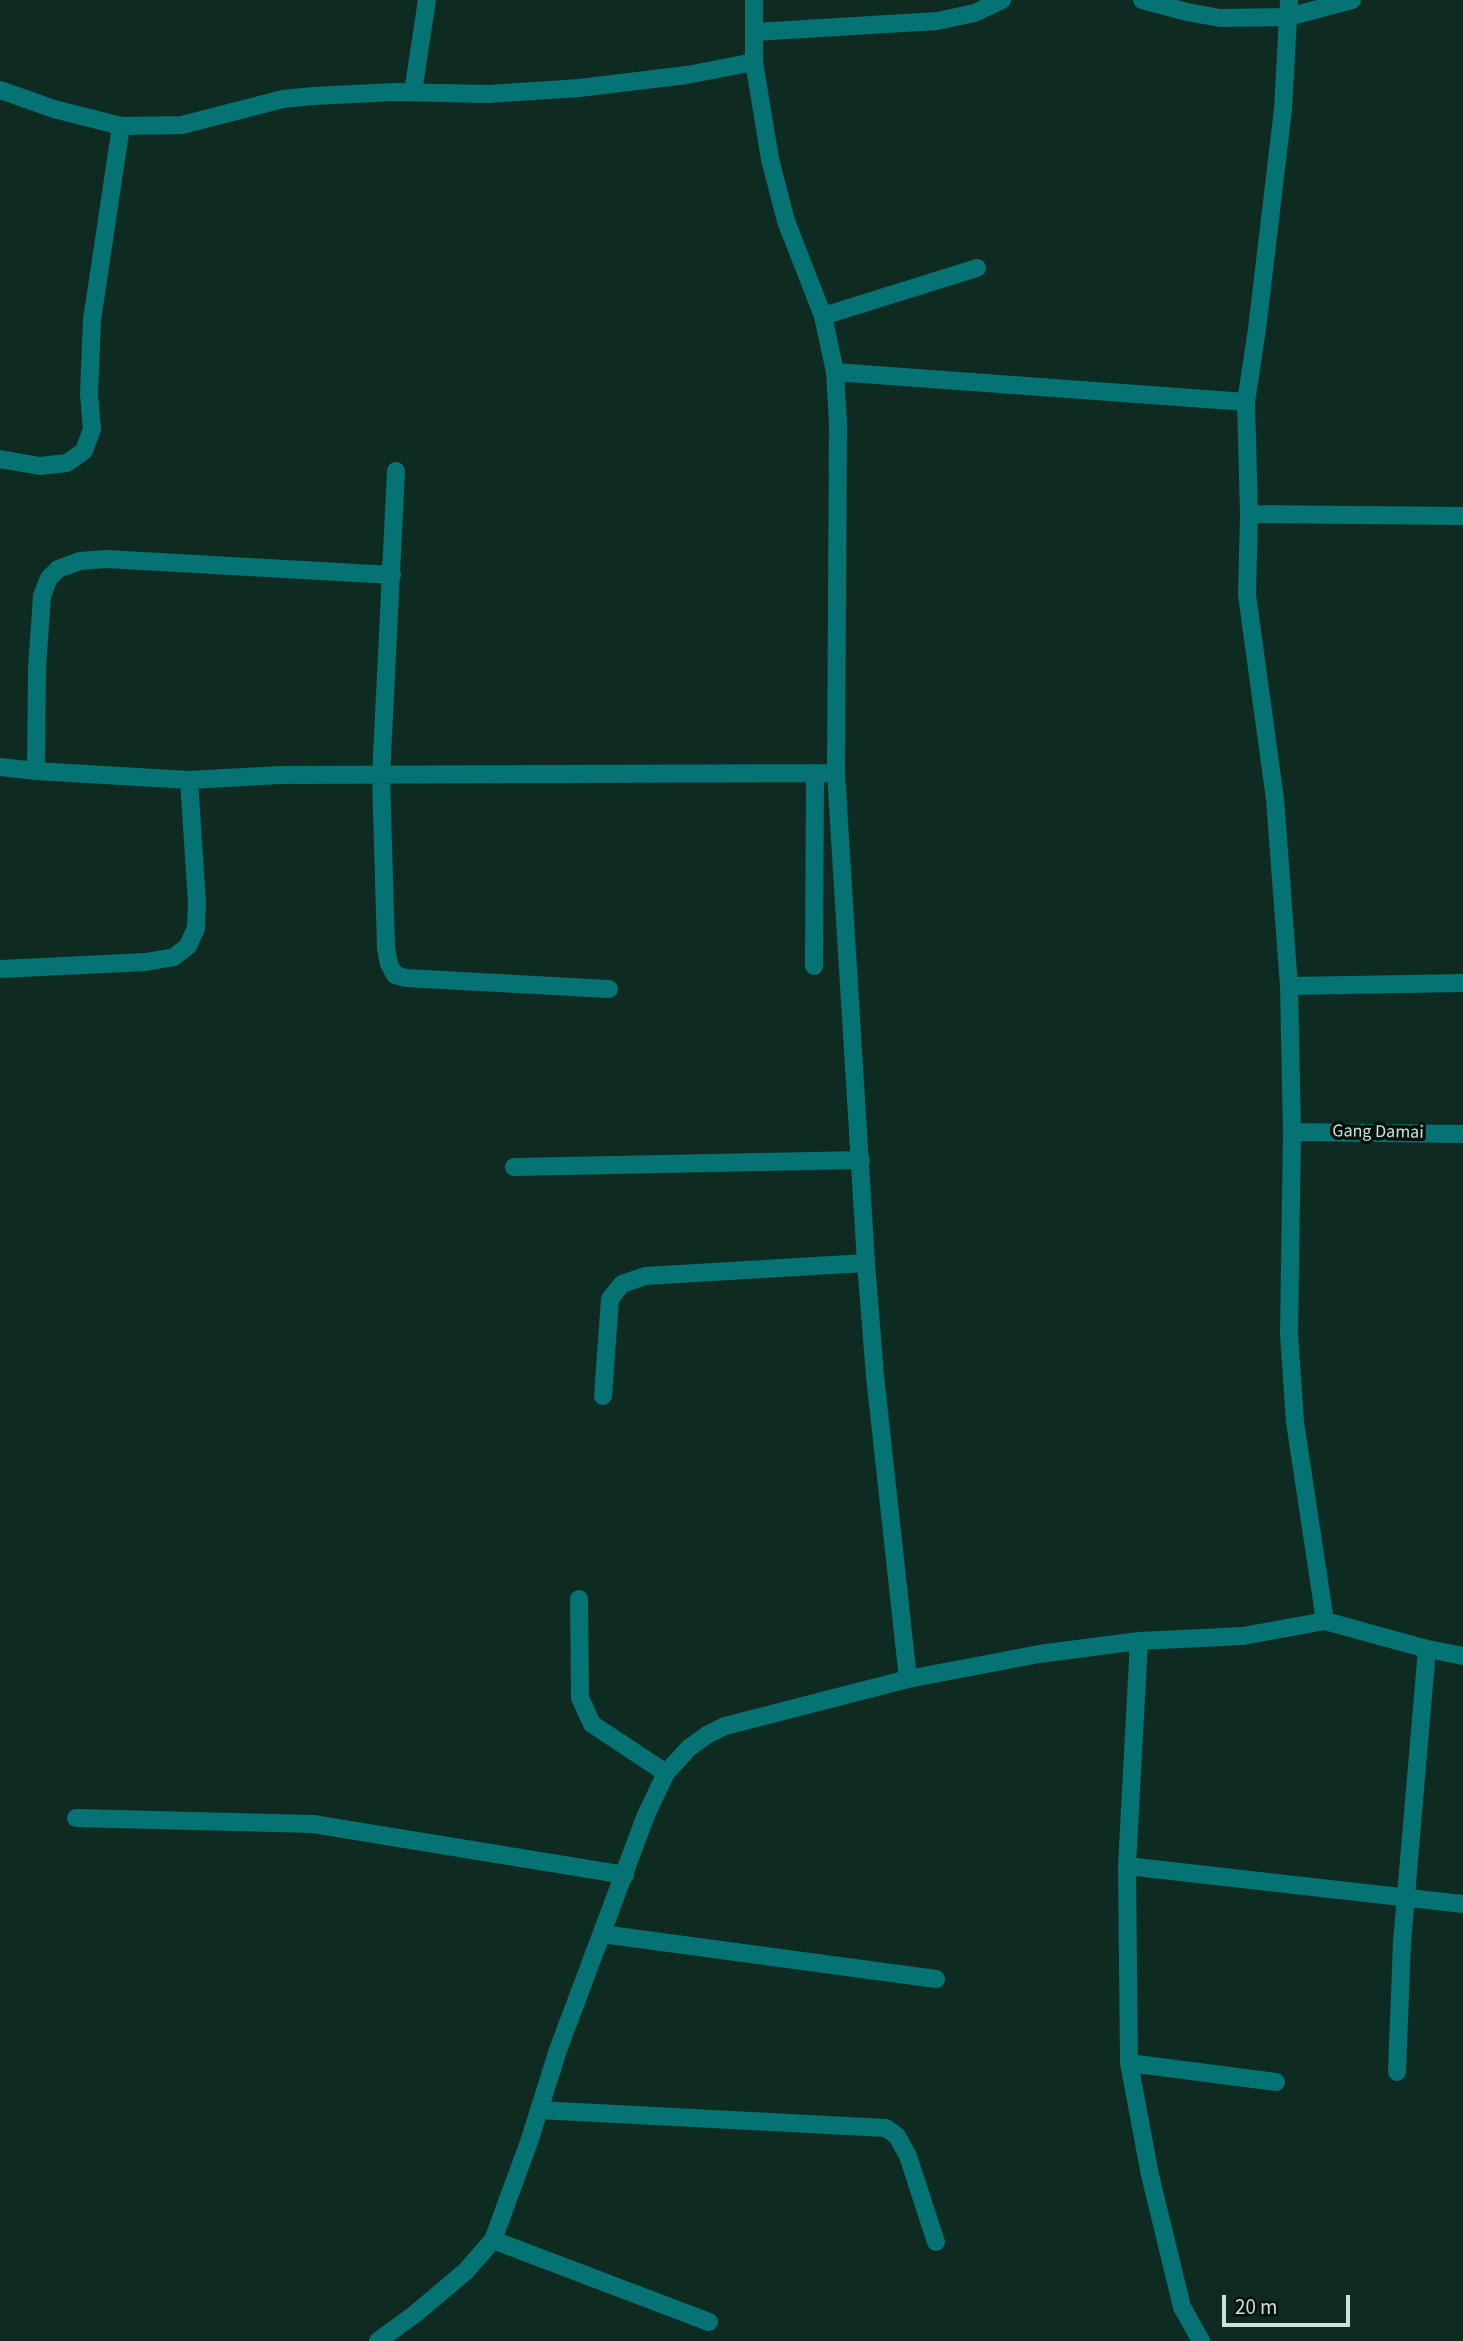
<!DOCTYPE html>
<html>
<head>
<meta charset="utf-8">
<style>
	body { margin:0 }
	#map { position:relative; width:1463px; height:2341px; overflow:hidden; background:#0d2b20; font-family:"Source Sans 3",sans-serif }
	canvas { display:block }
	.scale { position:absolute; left:1222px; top:2295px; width:128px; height:32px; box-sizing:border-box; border:4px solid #cfe0d8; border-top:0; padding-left:9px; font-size:21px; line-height:24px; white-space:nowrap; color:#cfe0d8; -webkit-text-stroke:5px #05110c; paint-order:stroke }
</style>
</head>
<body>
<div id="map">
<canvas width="1463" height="2341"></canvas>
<div class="scale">20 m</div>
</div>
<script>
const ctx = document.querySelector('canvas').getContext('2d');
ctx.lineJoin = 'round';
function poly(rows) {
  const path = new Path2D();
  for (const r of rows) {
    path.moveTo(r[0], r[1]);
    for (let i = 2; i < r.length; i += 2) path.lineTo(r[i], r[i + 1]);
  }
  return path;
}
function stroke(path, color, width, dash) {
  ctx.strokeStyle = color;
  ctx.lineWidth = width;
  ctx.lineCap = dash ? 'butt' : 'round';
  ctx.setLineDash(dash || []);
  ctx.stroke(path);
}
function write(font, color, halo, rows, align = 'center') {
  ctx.font = font + ' "Source Sans 3",sans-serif';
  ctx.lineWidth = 7;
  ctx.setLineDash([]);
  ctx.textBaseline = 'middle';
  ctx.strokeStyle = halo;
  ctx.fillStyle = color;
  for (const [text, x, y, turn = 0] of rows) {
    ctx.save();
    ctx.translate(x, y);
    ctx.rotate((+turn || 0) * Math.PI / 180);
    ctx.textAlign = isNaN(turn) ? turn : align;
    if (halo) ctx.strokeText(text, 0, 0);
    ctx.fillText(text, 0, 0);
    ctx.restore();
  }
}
const minor = poly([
	[1142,0,1187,12,1220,18,1288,17,1352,0],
	[1289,0,1283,109,1257,329,1246,402,1249,514,1247,595,1275,799,1289,986,1292,1132,1289,1334,1295,1422,1325,1621],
	[755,32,937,21,975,13,1002,0],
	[754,62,770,159,786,221,823,316,835,372,838,423,836,773,866,1263,875,1376,908,1679],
	[0,90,54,109,121,126,182,125,283,99,314,96,394,92,488,94,579,88,687,75,754,62,754,0],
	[413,92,427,0],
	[823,316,977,268],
	[835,372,1246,402],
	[0,459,40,466,67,463,84,451,92,429,89,394,92,320,121,126],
	[396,471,381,776,386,948,389,964,395,975,406,978,609,989],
	[1249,514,1463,516],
	[0,767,36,771,189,780,280,775,836,773],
	[36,771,37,668,42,596,49,578,58,569,80,561,106,559,392,575],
	[814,966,815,773],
	[0,969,146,962,174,957,188,946,196,928,197,903,189,780],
	[1289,986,1463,983],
	[1292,1132,1463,1134],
	[514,1167,861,1160],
	[603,1396,610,1299,622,1284,645,1276,866,1263],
	[579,1599,580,1698,592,1724,666,1773],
	[1139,1641,1127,1866,1129,2063,1150,2175,1182,2307,1201,2341],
	[76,1818,313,1824,625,1875],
	[1127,1866,1463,1904],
	[602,1934,936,1979],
	[1129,2063,1276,2082],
	[1397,2072,1402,1942,1427,1649],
	[539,2110,886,2128,897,2136,908,2156,936,2242],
	[493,2240,709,2322],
	[378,2341,415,2314,466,2271,493,2240,529,2142,558,2050,646,1815,666,1773,689,1748,707,1735,725,1726,908,1679,1039,1654,1139,1641,1243,1636,1325,1621,1427,1649,1463,1656]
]);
const streetNames = [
	["Gang Damai",1378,1133,1]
];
stroke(minor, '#057273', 18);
write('18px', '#cfe0d8', '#05110c', streetNames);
</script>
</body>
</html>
